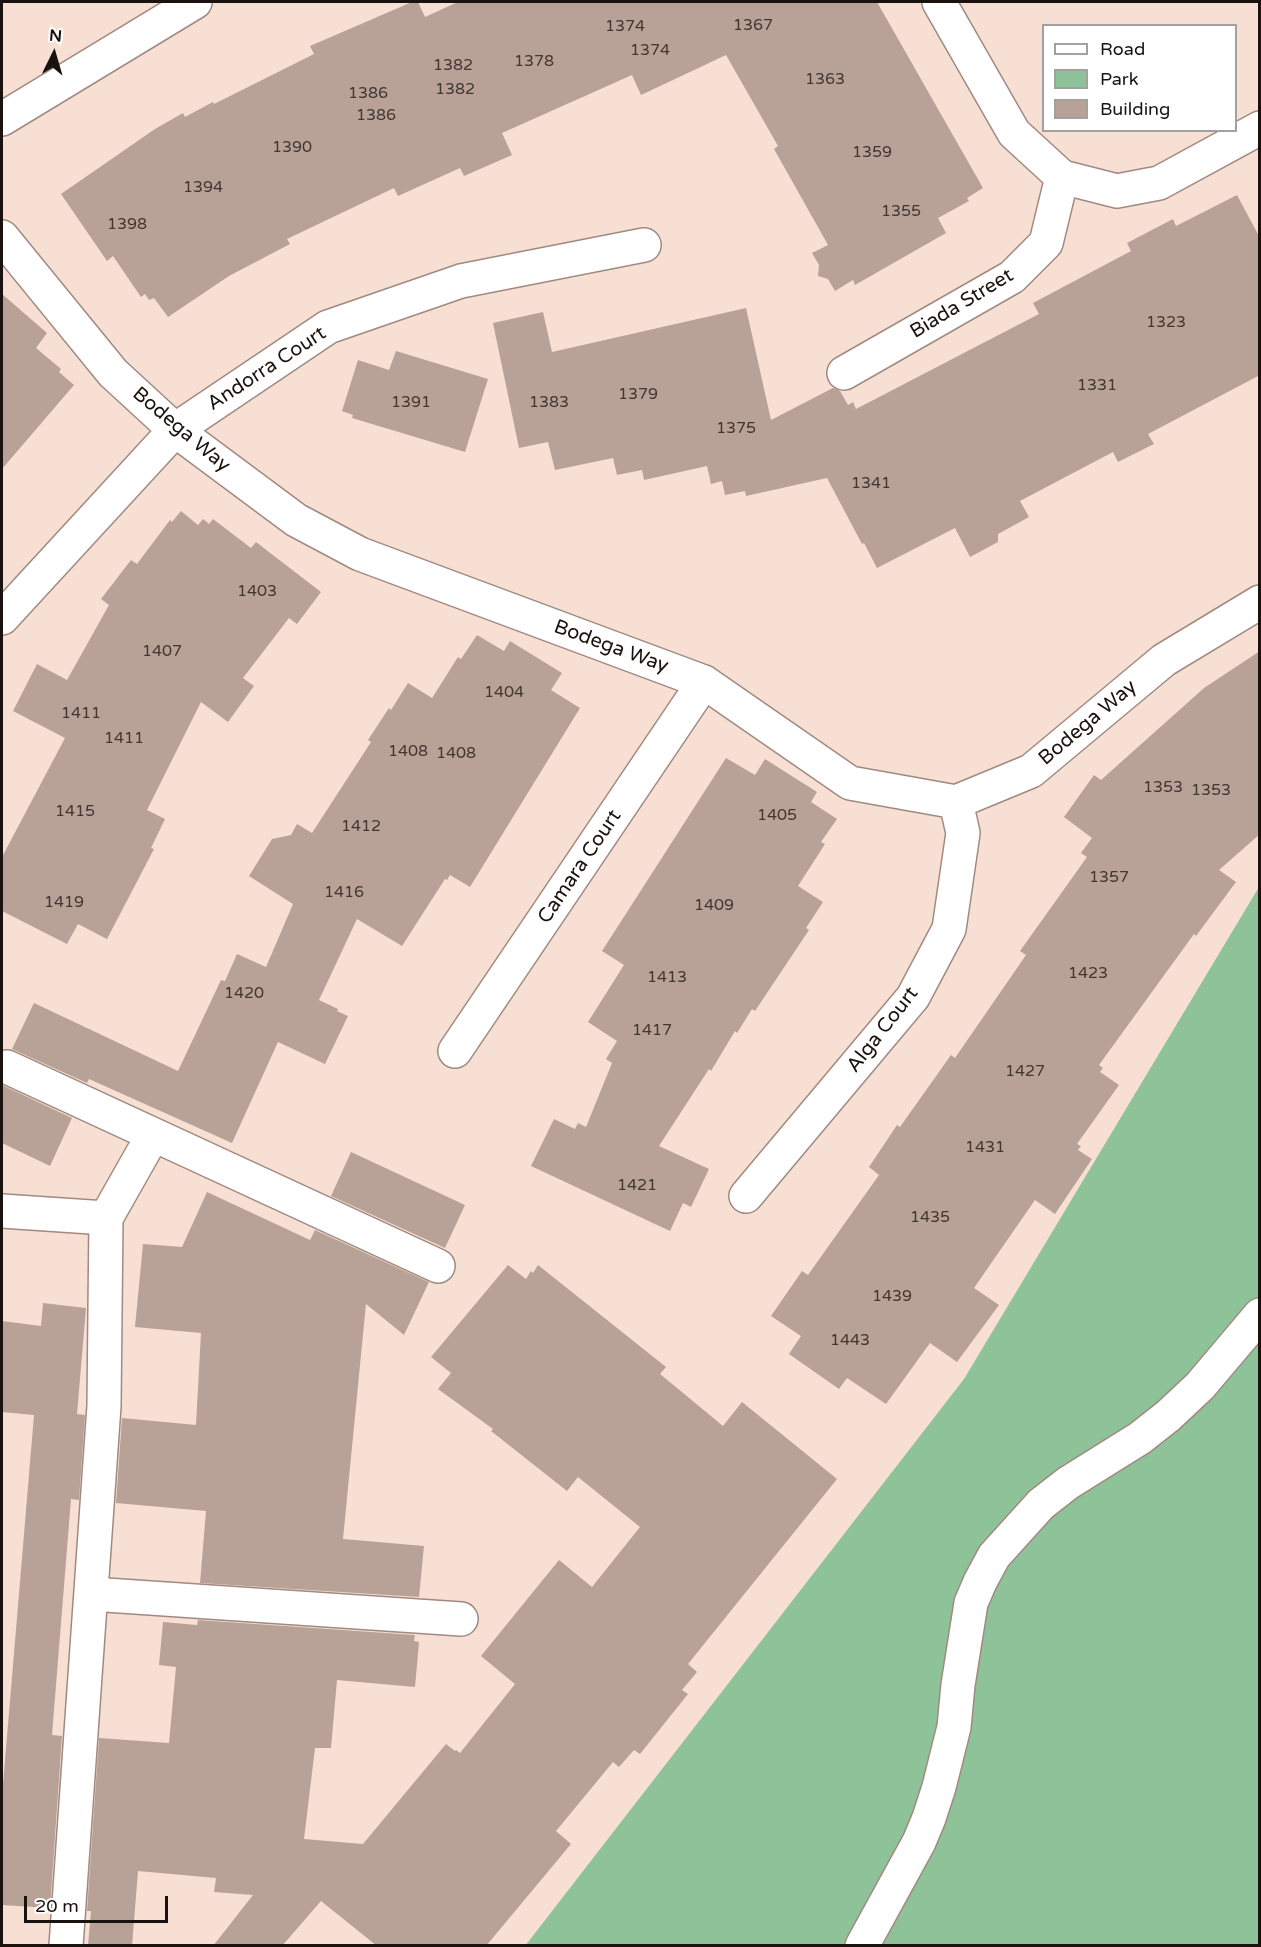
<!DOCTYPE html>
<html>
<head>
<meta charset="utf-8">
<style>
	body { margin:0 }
	#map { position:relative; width:1261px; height:1947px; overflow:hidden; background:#f7dfd4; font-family:"Varela Round",sans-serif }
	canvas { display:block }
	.frame { position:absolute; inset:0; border:3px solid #1a120e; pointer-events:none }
	.legend { position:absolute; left:1042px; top:24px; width:195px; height:108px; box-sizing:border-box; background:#fff; border:2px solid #a3a09f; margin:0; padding:8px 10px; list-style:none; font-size:18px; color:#1a120e }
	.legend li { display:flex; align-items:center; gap:12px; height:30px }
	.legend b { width:30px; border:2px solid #a3a09f }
	.north { position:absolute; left:24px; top:24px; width:60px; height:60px; -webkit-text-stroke:4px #fff; paint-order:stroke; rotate:5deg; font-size:16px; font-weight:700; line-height:24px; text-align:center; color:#1a120e }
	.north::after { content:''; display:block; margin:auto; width:21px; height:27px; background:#1a120e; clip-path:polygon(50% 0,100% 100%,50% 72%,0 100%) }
	.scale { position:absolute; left:24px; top:1896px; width:144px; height:27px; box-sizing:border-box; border:3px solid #1a120e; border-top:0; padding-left:8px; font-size:18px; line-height:21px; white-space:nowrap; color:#1a120e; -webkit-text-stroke:4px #fff; paint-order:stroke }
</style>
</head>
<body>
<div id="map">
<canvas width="1261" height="1947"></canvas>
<div class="frame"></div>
<ul class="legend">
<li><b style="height:8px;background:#fff"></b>Road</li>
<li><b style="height:16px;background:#8ec39a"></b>Park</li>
<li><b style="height:16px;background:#b8a197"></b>Building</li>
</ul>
<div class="north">N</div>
<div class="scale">20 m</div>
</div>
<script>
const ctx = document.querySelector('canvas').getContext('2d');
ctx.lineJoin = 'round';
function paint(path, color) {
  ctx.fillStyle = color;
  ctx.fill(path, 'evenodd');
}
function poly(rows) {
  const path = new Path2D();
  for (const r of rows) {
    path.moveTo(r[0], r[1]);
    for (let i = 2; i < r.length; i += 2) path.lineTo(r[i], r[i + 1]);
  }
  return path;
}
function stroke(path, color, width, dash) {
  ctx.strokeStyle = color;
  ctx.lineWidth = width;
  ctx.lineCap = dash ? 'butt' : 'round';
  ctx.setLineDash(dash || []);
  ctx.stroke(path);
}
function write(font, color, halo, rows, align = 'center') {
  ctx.font = font + ' "Varela Round",sans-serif';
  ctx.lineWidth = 4.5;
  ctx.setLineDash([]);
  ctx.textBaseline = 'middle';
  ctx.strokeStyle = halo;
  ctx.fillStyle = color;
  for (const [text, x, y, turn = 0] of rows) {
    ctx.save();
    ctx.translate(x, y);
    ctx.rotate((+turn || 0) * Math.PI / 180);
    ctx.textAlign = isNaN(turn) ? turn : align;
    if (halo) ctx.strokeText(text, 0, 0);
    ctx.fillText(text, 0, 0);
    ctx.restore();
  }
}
const green = poly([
	[1259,887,1259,1945,525,1946,964,1379]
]);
const building = poly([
	[412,2,418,2,425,17,458,2,877,2,983,188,967,198,969,201,938,218,946,233,855,285,853,280,835,291,828,279,818,276,819,265,812,253,828,245,774,149,778,146,726,55,641,95,632,75,502,133,512,155,464,176,460,168,398,196,394,188,287,239,290,244,229,276,168,317,154,298,149,300,145,294,141,297,113,256,107,261,61,194,155,129,183,113,185,117,213,102,214,104,314,54,310,46],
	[1237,195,1260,238,1260,375,1148,434,1154,444,1118,462,1113,452,1020,501,1029,517,998,534,998,542,970,557,955,528,877,568,864,543,862,544,827,478,746,496,745,491,725,495,722,481,711,484,707,466,644,480,642,470,617,475,613,458,555,470,548,442,519,448,493,323,543,312,552,352,746,308,771,420,833,388,840,391,848,405,853,402,856,409,1039,314,1033,303,1131,251,1127,243,1173,219,1176,226],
	[2,294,47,333,36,348,61,369,59,372,74,385,2,469],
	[396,351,488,379,465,452,352,418,353,415,342,411,358,360,389,370],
	[181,511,198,525,203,519,209,524,213,519,251,548,256,542,321,592,297,624,289,618,243,678,254,686,228,722,201,702,147,810,165,819,151,848,154,849,107,939,78,924,67,944,2,911,2,857,65,738,13,711,37,664,67,680,109,605,101,599,131,560,137,564,170,520,172,522],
	[477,635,504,651,510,641,562,673,551,690,580,708,470,887,450,875,447,880,445,879,402,946,357,919,319,1000,338,1009,337,1011,348,1016,325,1064,278,1042,232,1143,89,1079,87,1083,12,1049,34,1003,178,1071,221,980,225,981,237,954,266,967,293,904,249,876,272,839,291,835,297,824,312,833,371,742,368,740,389,708,391,710,408,683,432,698,458,657,461,659],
	[1260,651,1260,834,1219,870,1236,882,1196,936,1194,934,1099,1065,1103,1068,1100,1072,1119,1085,1077,1144,1081,1146,1078,1150,1092,1159,1055,1214,1035,1200,974,1288,999,1305,957,1362,930,1343,886,1404,847,1378,839,1389,789,1354,801,1336,771,1316,802,1271,808,1275,879,1175,869,1167,897,1125,900,1127,951,1055,955,1058,1026,955,1020,951,1087,857,1081,853,1092,838,1064,817,1094,775,1101,780,1204,688],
	[726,758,755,775,765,759,817,792,811,802,837,819,821,842,825,844,798,886,823,902,806,928,809,930,755,1011,752,1009,737,1033,735,1031,711,1071,709,1069,659,1146,709,1169,691,1207,683,1203,670,1231,531,1166,554,1119,575,1129,578,1123,586,1127,612,1063,606,1059,617,1041,588,1022,624,965,602,951],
	[2,1085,72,1118,50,1166,2,1143],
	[351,1152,465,1205,445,1248,331,1196],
	[207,1192,310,1240,315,1230,429,1282,404,1335,366,1304,343,1539,424,1546,419,1597,200,1583,206,1511,116,1503,122,1418,196,1425,201,1333,135,1327,143,1244,182,1247],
	[508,1265,526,1279,531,1271,533,1273,538,1265,666,1367,660,1374,723,1426,742,1402,837,1479,688,1664,697,1672,682,1690,688,1694,640,1754,634,1750,619,1767,613,1762,556,1831,571,1844,486,1946,377,1946,321,1901,282,1946,213,1946,253,1895,214,1892,216,1878,138,1871,132,1946,88,1946,91,1911,87,1911,99,1738,169,1743,176,1667,159,1665,163,1622,197,1625,198,1620,415,1635,414,1641,419,1642,415,1687,337,1680,331,1748,315,1748,304,1839,363,1844,446,1744,455,1751,456,1750,460,1753,515,1684,481,1656,559,1560,592,1587,640,1527,578,1477,567,1491,491,1431,493,1429,438,1389,451,1373,431,1357],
	[43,1303,86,1308,77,1414,85,1415,79,1500,71,1499,52,1735,62,1736,50,1908,2,1905,2,1796,34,1415,2,1412,2,1321,41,1326]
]);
const minor = poly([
	[939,2,1014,133,1062,177,1117,191,1159,183,1260,128],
	[2,119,195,2],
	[2,237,113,373,175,430,296,520,360,554,704,682,850,783,956,802,1031,771,1164,660,1260,602],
	[844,373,1012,277,1046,243,1062,177],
	[2,618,175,430,328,327,461,281,644,245],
	[455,1051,704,682],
	[7,1067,438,1266],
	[746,1196,913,997,949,929,963,833,956,802],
	[2,1211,106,1218,104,1406,66,1946],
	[106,1218,153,1135],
	[91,1594,461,1619],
	[862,1946,919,1842,929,1818,939,1787,954,1727,958,1685,971,1603,980,1582,994,1556,1041,1504,1068,1483,1140,1438,1168,1416,1200,1386,1260,1315]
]);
const numberNames = [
	["1367",753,26],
	["1374",625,27],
	["1374",650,51],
	["1378",534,62],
	["1382",453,66],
	["1363",825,80],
	["1382",455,90],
	["1386",368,94],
	["1386",376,116],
	["1390",292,148],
	["1359",872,153],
	["1394",203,188],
	["1355",901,212],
	["1398",127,225],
	["1323",1166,323],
	["1331",1097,386],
	["1379",638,395],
	["1391",411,403],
	["1383",549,403],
	["1375",736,429],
	["1341",871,484],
	["1403",257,592],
	["1407",162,652],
	["1404",504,693],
	["1411",81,714],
	["1411",124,739],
	["1408",408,752],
	["1408",456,754],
	["1353",1163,788],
	["1353",1211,791],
	["1415",75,812],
	["1405",777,816],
	["1412",361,827],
	["1357",1109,878],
	["1416",344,893],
	["1419",64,903],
	["1409",714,906],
	["1423",1088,974],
	["1413",667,978],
	["1420",244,994],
	["1417",652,1031],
	["1427",1025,1072],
	["1431",985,1148],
	["1421",637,1186],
	["1435",930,1218],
	["1439",892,1297],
	["1443",850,1341]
];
const streetNames = [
	["Biada Street",962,304,-31],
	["Andorra Court",267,369,-33],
	["Bodega Way",181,430,40],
	["Bodega Way",611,647,20],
	["Bodega Way",1088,723,-40],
	["Camara Court",580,867,-56],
	["Alga Court",883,1030,-52]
];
paint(green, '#8ec39a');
paint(building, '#b8a197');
stroke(minor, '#a08a80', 36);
stroke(minor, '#fff', 33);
write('16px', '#423630', null, numberNames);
write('20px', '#1a120e', '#fff', streetNames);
</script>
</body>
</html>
